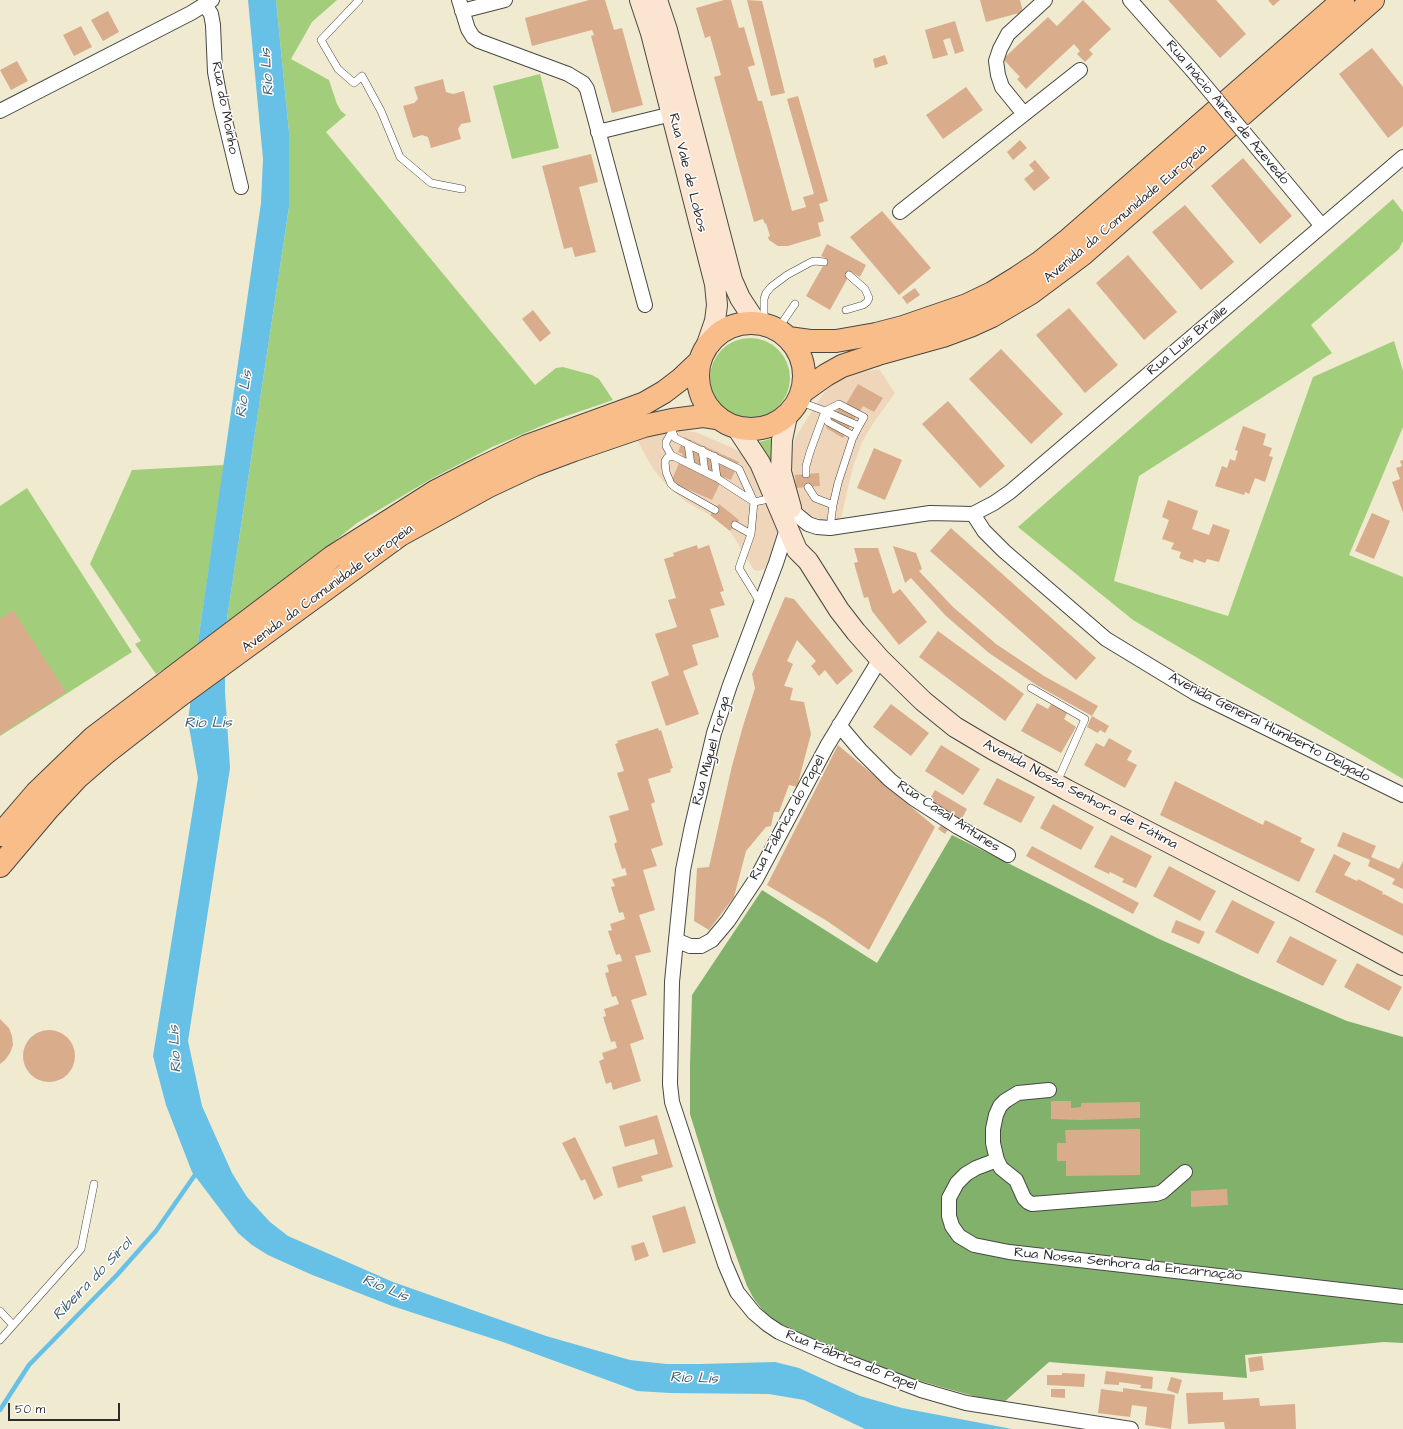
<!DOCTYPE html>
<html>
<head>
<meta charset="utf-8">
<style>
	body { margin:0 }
	#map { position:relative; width:1403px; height:1429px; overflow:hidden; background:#efead0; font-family:"Architects Daughter",sans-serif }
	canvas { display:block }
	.scale { position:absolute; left:8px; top:1403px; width:112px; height:18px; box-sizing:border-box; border:2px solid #2b2b2b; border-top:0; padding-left:5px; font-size:12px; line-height:14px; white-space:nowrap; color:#2b2b2b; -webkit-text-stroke:3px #fff; paint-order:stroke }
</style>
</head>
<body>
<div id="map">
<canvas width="1403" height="1429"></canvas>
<div class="scale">50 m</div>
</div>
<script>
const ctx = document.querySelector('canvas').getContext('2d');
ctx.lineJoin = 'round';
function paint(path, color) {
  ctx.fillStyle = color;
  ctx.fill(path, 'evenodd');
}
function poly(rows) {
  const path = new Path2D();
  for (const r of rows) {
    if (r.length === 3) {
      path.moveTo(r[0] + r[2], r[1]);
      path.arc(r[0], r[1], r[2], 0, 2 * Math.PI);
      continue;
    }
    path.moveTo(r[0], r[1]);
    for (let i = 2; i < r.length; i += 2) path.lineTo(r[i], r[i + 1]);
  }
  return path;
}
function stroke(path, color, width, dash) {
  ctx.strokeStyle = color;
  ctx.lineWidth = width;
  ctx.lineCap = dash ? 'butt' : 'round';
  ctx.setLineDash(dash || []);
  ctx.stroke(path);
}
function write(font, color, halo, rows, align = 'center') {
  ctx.font = font + ' "Architects Daughter",sans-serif';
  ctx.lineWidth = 3;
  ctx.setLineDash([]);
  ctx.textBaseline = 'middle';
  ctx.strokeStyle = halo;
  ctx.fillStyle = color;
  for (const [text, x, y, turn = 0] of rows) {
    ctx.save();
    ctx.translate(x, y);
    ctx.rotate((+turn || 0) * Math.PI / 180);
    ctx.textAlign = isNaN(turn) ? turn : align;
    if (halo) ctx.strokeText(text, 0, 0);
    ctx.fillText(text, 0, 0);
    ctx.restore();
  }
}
const built = poly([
	[879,369,895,393,874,422,862,442,853,467,840,522,810,517,803,512,797,502,789,471,791,454,795,438,823,394,834,383,855,373],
	[683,430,698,433,735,449,745,456,752,464,778,531,775,550,769,563,764,569,758,571,754,570,730,531,710,515,686,502,665,483,653,469,637,440,665,433]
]);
const green = poly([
	[276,0,337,0,312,22,291,59,329,80,337,104,341,111,346,115,326,132,535,385,556,368,563,367,592,375,599,379,613,400,558,419,492,447,431,479,357,523,269,594,225,632,289,207,289,132],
	[540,74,559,148,512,159,493,86],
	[1393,199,1403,212,1403,241,1399,249,1311,325,1332,353,1139,476,1114,581,1228,616,1313,377,1394,341,1403,371,1403,427,1349,555,1403,577,1403,779,1133,620,1018,527],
	[750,378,40],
	[774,438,773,472,756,443],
	[224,465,197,649,156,674,135,644,141,641,90,564,132,470],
	[27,488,132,652,0,736,0,506]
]);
const forest = poly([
	[952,835,1157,938,1251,980,1347,1021,1403,1037,1403,1343,1384,1342,1245,1355,1247,1378,1049,1362,1002,1404,920,1381,842,1354,797,1336,768,1317,754,1299,747,1286,718,1205,690,1114,690,1065,692,995,762,890,877,963]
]);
const water = poly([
	[248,0,276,0,289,132,289,207,225,632,225,692,230,768,188,1041,202,1106,232,1173,247,1197,270,1222,288,1236,393,1282,546,1336,630,1360,666,1364,700,1364,775,1362,799,1368,860,1396,902,1408,1012,1429,865,1429,804,1400,769,1394,670,1393,637,1391,503,1342,392,1306,310,1274,268,1255,252,1245,238,1233,192,1172,166,1105,153,1056,198,778,188,721,197,649,261,203,263,159]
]);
const stream = poly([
	[0,1410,29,1365,117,1275,156,1231,197,1172]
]);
const building = poly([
	[589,0,605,0,614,30,622,28,643,105,612,113,591,36,594,35,592,30,532,46,525,18],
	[724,0,731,0,739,28,744,27,755,65,748,67,758,101,762,101,792,211,806,207,803,197,814,194,787,99,798,96,828,201,819,204,824,221,818,223,821,236,788,246,778,246,769,240,768,237,770,236,766,223,765,224,763,219,754,222,714,77,721,75,710,36,705,38,696,8],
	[747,0,762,1,785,93,771,96],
	[980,0,1020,0,1023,12,986,22],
	[1083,0,1111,29,1089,50,1093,54,1085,62,1077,54,1080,51,1074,44,1026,89,1017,79,1020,77,1003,59,1048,17,1057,26],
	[1168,0,1216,0,1246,34,1220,58],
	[1268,0,1280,0,1273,6],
	[108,11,119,32,103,41,91,20],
	[955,21,964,51,955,54,950,38,943,40,948,55,933,59,925,30],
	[81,26,92,47,74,56,63,35],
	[1372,48,1403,87,1403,126,1388,138,1339,74],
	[885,55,888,64,875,68,873,59],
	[17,61,28,81,11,90,0,70],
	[443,79,446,92,453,94,464,91,471,122,461,124,458,129,461,139,431,148,428,137,422,135,413,138,403,106,414,103,418,99,414,87],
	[966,87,983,110,943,139,926,115],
	[1020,140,1027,148,1013,160,1007,152],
	[591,154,598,182,579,187,596,252,575,257,572,247,564,249,542,166],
	[1243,158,1292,216,1260,244,1211,186],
	[1035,160,1050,178,1034,191,1024,179,1034,171,1029,165],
	[1185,205,1234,262,1201,290,1152,232],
	[882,211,931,268,899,295,850,237],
	[827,244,866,265,860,277,851,272,830,310,806,296,827,259,821,256],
	[1128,255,1177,312,1144,340,1096,283],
	[915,288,920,295,907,304,902,297],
	[1069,308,1118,365,1085,393,1036,335],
	[533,310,551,333,540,342,522,319],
	[1001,349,1063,414,1031,444,969,379],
	[858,384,883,398,874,412,863,406,843,438,826,428,842,402,846,404],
	[948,401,1005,466,980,488,922,424],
	[1243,426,1266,434,1263,445,1272,448,1269,456,1273,457,1265,482,1255,478,1249,494,1245,492,1244,495,1215,486,1222,466,1227,468,1230,459,1235,461,1238,451,1235,450],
	[684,437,739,462,731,480,723,477,712,500,671,482,683,454,678,452],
	[874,448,902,460,885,500,857,488],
	[1403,460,1403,513,1392,482,1400,479,1396,468,1402,466,1400,461],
	[819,473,820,486,796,488,795,475],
	[1168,500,1198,511,1192,529,1209,535,1213,524,1230,530,1219,562,1207,559,1205,563,1194,559,1193,563,1179,558,1181,552,1171,549,1174,543,1162,539,1169,520,1162,517],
	[719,504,739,520,730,531,710,515],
	[1372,513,1390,521,1374,559,1355,551],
	[951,528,1096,658,1076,680,930,551],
	[697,545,698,549,709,545,724,591,720,592,725,605,710,609,719,637,692,645,698,665,683,671,699,714,666,726,651,682,669,675,655,634,677,627,668,600,676,598,664,559,674,556,673,553],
	[893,546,916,553,922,569,919,571,953,607,996,644,1044,676,1098,706,1092,716,1038,686,989,653,946,616,911,578,905,583],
	[854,548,878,548,893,594,900,589,927,622,899,645,872,611,868,597,864,598,854,563,858,562],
	[785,597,794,599,853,671,837,685,825,670,819,676,811,666,816,661,797,640,787,661,793,664,784,686,793,688,790,700,804,702,811,734,797,787,789,785,779,812,774,812,771,826,766,827,746,851,734,897,709,930,694,921,697,868,709,867,732,766,743,726,755,688,752,674],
	[13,610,66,692,0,735,0,619],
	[938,631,1024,694,1005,721,919,657],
	[1037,703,1048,709,1051,704,1067,713,1064,719,1076,727,1061,753,1021,731],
	[891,704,929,733,911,756,873,727],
	[1092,716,1109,726,1105,733,1100,730,1098,733,1087,727],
	[658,728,659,731,661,730,673,768,670,769,671,772,648,779,655,802,651,804,663,845,651,849,657,866,643,870,655,910,639,915,651,952,635,956,647,995,631,1000,644,1039,630,1044,641,1081,613,1090,611,1082,606,1084,599,1061,604,1059,602,1053,617,1048,615,1041,611,1042,603,1017,606,1016,604,1009,619,1004,616,996,612,997,605,973,609,972,607,965,622,961,620,954,616,955,608,931,612,930,610,924,625,919,623,912,619,913,611,887,615,886,612,879,627,875,625,868,622,869,614,844,617,842,609,816,629,810,617,773,624,771,615,744,618,743,617,741],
	[1109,738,1132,751,1127,760,1137,765,1125,788,1084,765,1096,743,1104,747],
	[838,745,935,827,869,950,827,921,767,885],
	[941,745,980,769,963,795,925,771],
	[997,778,1035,797,1021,823,983,804],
	[1175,781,1263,825,1265,820,1302,838,1300,842,1315,849,1299,882,1160,815],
	[935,790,967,809,961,820,929,801],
	[1053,804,1094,827,1081,850,1040,828],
	[942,824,949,828,945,834,938,829],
	[1343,832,1376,846,1371,857,1399,869,1403,861,1403,889,1392,884,1395,879,1368,866,1370,860,1337,846],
	[1111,835,1152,856,1136,888,1122,882,1124,879,1110,872,1109,874,1094,867],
	[1032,846,1139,903,1133,914,1026,856],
	[1334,854,1351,863,1344,875,1357,881,1358,879,1383,892,1382,895,1384,894,1403,904,1403,936,1315,892],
	[1169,866,1216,891,1200,921,1153,896],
	[1232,900,1275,922,1258,954,1215,932],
	[1176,920,1205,932,1199,944,1171,932],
	[1290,936,1337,960,1323,986,1276,962],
	[1357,963,1402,987,1389,1011,1344,987],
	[0,1019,9,1028,12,1036,13,1045,10,1053,5,1060,0,1064],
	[49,1056,26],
	[1051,1101,1071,1101,1071,1108,1081,1107,1081,1103,1140,1102,1140,1118,1081,1120,1051,1119],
	[657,1115,673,1167,641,1176,643,1181,618,1188,612,1167,658,1154,654,1139,625,1147,619,1126],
	[1140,1129,1140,1175,1066,1176,1066,1161,1057,1161,1057,1143,1066,1143,1065,1130],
	[575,1137,603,1195,594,1200,585,1179,581,1181,562,1143],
	[1227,1189,1228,1205,1191,1207,1191,1191],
	[685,1206,696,1243,663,1253,652,1216],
	[644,1242,649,1256,635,1261,631,1246],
	[1262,1356,1264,1370,1250,1372,1248,1358],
	[1106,1371,1153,1377,1152,1389,1140,1388,1141,1385,1119,1382,1119,1385,1104,1384],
	[1062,1373,1085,1374,1084,1387,1047,1385,1047,1375,1062,1375],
	[1171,1377,1182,1380,1178,1394,1167,1390],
	[1123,1388,1175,1395,1171,1429,1145,1425,1147,1407,1132,1405,1130,1417,1098,1413,1101,1389,1123,1392],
	[1051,1389,1065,1389,1065,1398,1051,1397],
	[1223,1392,1223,1400,1259,1398,1260,1406,1295,1404,1296,1429,1225,1429,1224,1422,1188,1424,1186,1393]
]);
const service = poly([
	[359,0,321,40,338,69,354,83,362,76,381,111,400,157,431,183,462,189],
	[846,310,863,305,867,302,869,298,865,289,849,275],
	[764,324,764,299,766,293,771,287,787,275,811,262,815,261,824,262],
	[777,330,795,304],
	[798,401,825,411,859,426,853,437,838,483,833,505,830,528],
	[825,411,828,422,854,436],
	[673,430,666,442,666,446,671,455,717,478,754,502,764,500,769,496,769,493],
	[672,431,675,438,739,469,754,502,751,534,739,568,761,604],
	[688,444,691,465],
	[702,450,705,472],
	[714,456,717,478],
	[674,457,670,456,667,458,665,461,666,472,671,484,676,488,715,510],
	[806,474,806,466,810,452,825,411,839,404,864,417,859,426],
	[808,487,815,498,833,505],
	[735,525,751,534],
	[1031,688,1085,719,1057,782],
	[0,1311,13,1325],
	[0,1340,81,1249,94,1184]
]);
const minor = poly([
	[459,0,468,29,473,37,479,41,568,74,583,83,587,89,645,305],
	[1130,0,1192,70],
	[205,5,211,14,213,25,215,72,221,104,241,187],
	[462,11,505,0],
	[0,111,191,13,212,0],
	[1024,114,1002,87,998,75,996,61,1000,49,1008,34,1045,0],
	[598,132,672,114],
	[1262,154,1322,226],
	[900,212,1080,70],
	[791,510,808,524,817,527,830,528,930,513,973,514,994,503,1010,492,1403,157],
	[973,514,984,531,1004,551,1106,639,1195,693,1403,795],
	[787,529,776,563,730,685,714,733,692,826,683,870,676,940,672,982,670,1084,672,1102,725,1264,737,1292,754,1313,767,1324,779,1332,840,1359,921,1390,966,1403,1131,1429],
	[839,725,861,751,890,780,913,798,958,827,1008,855],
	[676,940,690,946,701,946,712,940,728,921,756,879,827,746,880,659],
	[997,1160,993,1143,993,1129,996,1115,1000,1106,1005,1101,1018,1093,1049,1090],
	[1185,1172,1162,1192,1156,1194,1032,1204,1028,1202,1024,1198,1016,1180,1001,1168,997,1160,976,1168,966,1174,957,1183,949,1198,949,1216,952,1226,959,1236,974,1245,1009,1252,1403,1297]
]);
const secondary = poly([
	[640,0,651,33,715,284,717,305,715,321,706,347],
	[657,0,667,30,732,280,740,298,757,324],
	[787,416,782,440,781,472,791,508],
	[737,428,760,463,797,550,808,561,839,610,856,632,880,659,923,701,955,727,992,749,1067,790,1302,911,1403,965]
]);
const primary = poly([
	[751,376,53],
	[788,338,810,341,836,341,876,334,903,327,967,305,992,293,1018,277,1039,263,1069,239,1343,0],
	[802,392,826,375,842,366,878,354,943,336,970,326,992,316,1031,293,1082,255,1373,0],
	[0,835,36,793,94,737,332,557,436,491,481,468,527,446,645,403,664,392,681,379,700,361],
	[0,866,49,808,77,778,107,752,179,696,400,535,487,487,534,465,574,450,644,426,672,420,703,416,717,418]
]);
const minorBridge = poly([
	[1192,70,1262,154]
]);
const streetNames = [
	["Rua do Moinho",224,108,79],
	["Rua Inácio Aires de Azevedo",1227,113,50],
	["Rua Vale de Lobos",687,173,76],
	["Avenida da Comunidade Europeia",1126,214,-40],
	["Rua Luís Braille",1188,341,-40],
	["Avenida da Comunidade Europeia",328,589,-36],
	["Avenida General Humberto Delgado",1269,728,27],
	["Rua Miguel Torga",712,751,-75],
	["Avenida Nossa Senhora de Fátima",1080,795,28],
	["Rua Casal Antunes",948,817,33],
	["Rua Fábrica do Papel",788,818,-61],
	["Rua Nossa Senhora da Encarnação",1128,1265,6],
	["Rua Fábrica do Papel",851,1361,22]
];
const waterNames = [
	["Rio Lis",268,72,-94],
	["Rio Lis",245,394,-82],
	["Rio Lis",208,724],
	["Rio Lis",176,1049,-93],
	["Ribeira do Sirol",93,1280,-46],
	["Rio Lis",385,1289,23],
	["Rio Lis",694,1379,2]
];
paint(built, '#efd6bb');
paint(green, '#a2ce7b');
paint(forest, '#81b16b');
paint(water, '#67c0e5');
stroke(stream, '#67c0e5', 4.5);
paint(building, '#d9ad8b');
stroke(service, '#484844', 8);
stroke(minor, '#484844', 16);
stroke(secondary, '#484844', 22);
stroke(primary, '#484844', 24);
stroke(service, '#fff', 7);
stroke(minor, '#fff', 14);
stroke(secondary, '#fce5d0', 20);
stroke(primary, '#f8bd89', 22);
stroke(minorBridge, '#484844', 16, []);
stroke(minorBridge, '#fff', 14);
write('14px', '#2b2b2b', '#fff', streetNames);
write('italic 15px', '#405f6c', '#fff', waterNames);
</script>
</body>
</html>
